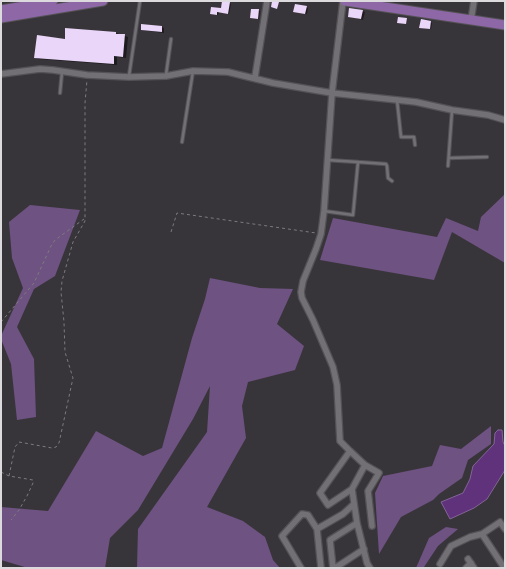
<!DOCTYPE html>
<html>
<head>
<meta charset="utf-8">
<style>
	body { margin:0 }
	#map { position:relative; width:506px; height:569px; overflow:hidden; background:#38353a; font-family:"DejaVu Sans",sans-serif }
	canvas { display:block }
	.frame { position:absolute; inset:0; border:2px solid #dcdadd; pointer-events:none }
</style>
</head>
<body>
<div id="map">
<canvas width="506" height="569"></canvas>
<div class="frame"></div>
</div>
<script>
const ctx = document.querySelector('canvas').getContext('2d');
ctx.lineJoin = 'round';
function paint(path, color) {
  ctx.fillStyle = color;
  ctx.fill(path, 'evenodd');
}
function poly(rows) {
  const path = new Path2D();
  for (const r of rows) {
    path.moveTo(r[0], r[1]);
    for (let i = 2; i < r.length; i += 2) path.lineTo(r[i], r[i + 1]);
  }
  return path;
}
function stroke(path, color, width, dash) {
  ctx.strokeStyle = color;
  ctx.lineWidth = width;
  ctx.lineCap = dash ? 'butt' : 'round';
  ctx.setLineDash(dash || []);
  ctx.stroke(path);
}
const green = poly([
	[505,194,505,263,452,232,434,280,320,260,333,218,437,237,446,218,478,231,481,217],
	[30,205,80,210,55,276,34,289,17,327,34,359,36,417,17,420,11,364,1,339,1,336,23,288,12,258,9,222],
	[210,278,260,288,293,289,277,324,304,346,295,370,248,382,242,406,246,438,207,507,243,521,265,537,273,560,280,568,137,568,138,529,207,432,210,386,193,419,138,510,110,538,105,568,28,568,1,560,1,507,48,511,96,431,143,456,162,448,192,338,205,299],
	[491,426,491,444,468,460,462,478,439,494,433,500,401,517,379,554,375,493,383,476,432,466,440,445,461,449],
	[446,527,458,529,438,546,424,567,425,568,416,568,429,538]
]);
const water = poly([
	[498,430,502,430,503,442,505,446,505,470,487,499,474,508,450,519,441,502,463,493,470,479,473,466,494,444,495,433,498,430]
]);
const shadow = poly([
	[229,3,231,4,229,14,219,12,218,15,211,14,222,9],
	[306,7,308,8,307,14,296,12],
	[258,10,260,11,259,19,251,18],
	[362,11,365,12,363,20,349,16],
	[422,20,432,23,431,29,422,28],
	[162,27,164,28,164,33,142,30],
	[116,33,128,37,126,58,117,57,117,65,38,59,35,57,65,40]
]);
const building = poly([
	[222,1,230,2,228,14,217,12,217,15,210,14,211,7,221,8],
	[272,1,279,2,277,9,271,7],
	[295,4,307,6,305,14,293,12],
	[349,8,363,10,361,19,348,17],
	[251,9,259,9,258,19,250,18],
	[398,17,407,18,406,24,397,23],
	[421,19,431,21,430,29,419,28],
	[141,24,162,26,162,32,141,30],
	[65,28,116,32,116,34,125,34,123,57,114,56,114,64,34,58,37,35,65,39]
]);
const path = poly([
	[171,232,177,213,316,233],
	[1,322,34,283,51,246,55,240,84,219],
	[1,472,9,476,33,480,33,483,27,496,19,510,11,520],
	[9,476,15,447,19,442,52,448,56,447,59,443,73,378,65,352,64,322,61,292,62,281,73,242,85,221,85,103,87,80]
]);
const service = poly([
	[166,75,171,39],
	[129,76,140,1],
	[60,93,62,72],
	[397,100,401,137,414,137,415,145],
	[182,142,193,71],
	[449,158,487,157],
	[358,162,386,164,387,166,388,178,392,181],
	[448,166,452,111],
	[324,211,353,215,358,162,327,160]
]);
const minor = poly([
	[343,1,332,93,324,211,321,234,316,249,303,281,301,292,302,298,313,320,333,367,337,385,340,441,350,451,365,465,379,473,368,491,372,526],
	[471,20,474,1],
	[1,74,40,69,53,70,87,75,129,77,166,76,193,71,228,72,273,83,332,93,416,102,452,110,488,115,505,120],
	[255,77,267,1],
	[350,451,320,493,328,505,352,489],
	[365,465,352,489,357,523,367,563,370,568],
	[317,529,343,514,354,504],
	[482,534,503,566],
	[468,559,474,568],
	[440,564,451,546,470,537,482,534,500,522,505,529],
	[301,568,282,536,302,514,308,515,317,529,321,568],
	[333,568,330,540,357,523],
	[335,568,364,549],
	[466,568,471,563]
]);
const primary = poly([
	[345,1,505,25],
	[1,10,53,1],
	[1,18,103,1]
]);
paint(green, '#6e5282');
paint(water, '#5f327b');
stroke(water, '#846498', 1);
paint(shadow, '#0007');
paint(building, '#e9d6f8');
stroke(service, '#545256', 4.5);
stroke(minor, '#545256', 8);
stroke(primary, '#545256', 11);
stroke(path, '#7d7b7f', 1, [3, 3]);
stroke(service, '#737075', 2.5);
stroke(minor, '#737075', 5.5);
stroke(primary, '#8d67a6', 9);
</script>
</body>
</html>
